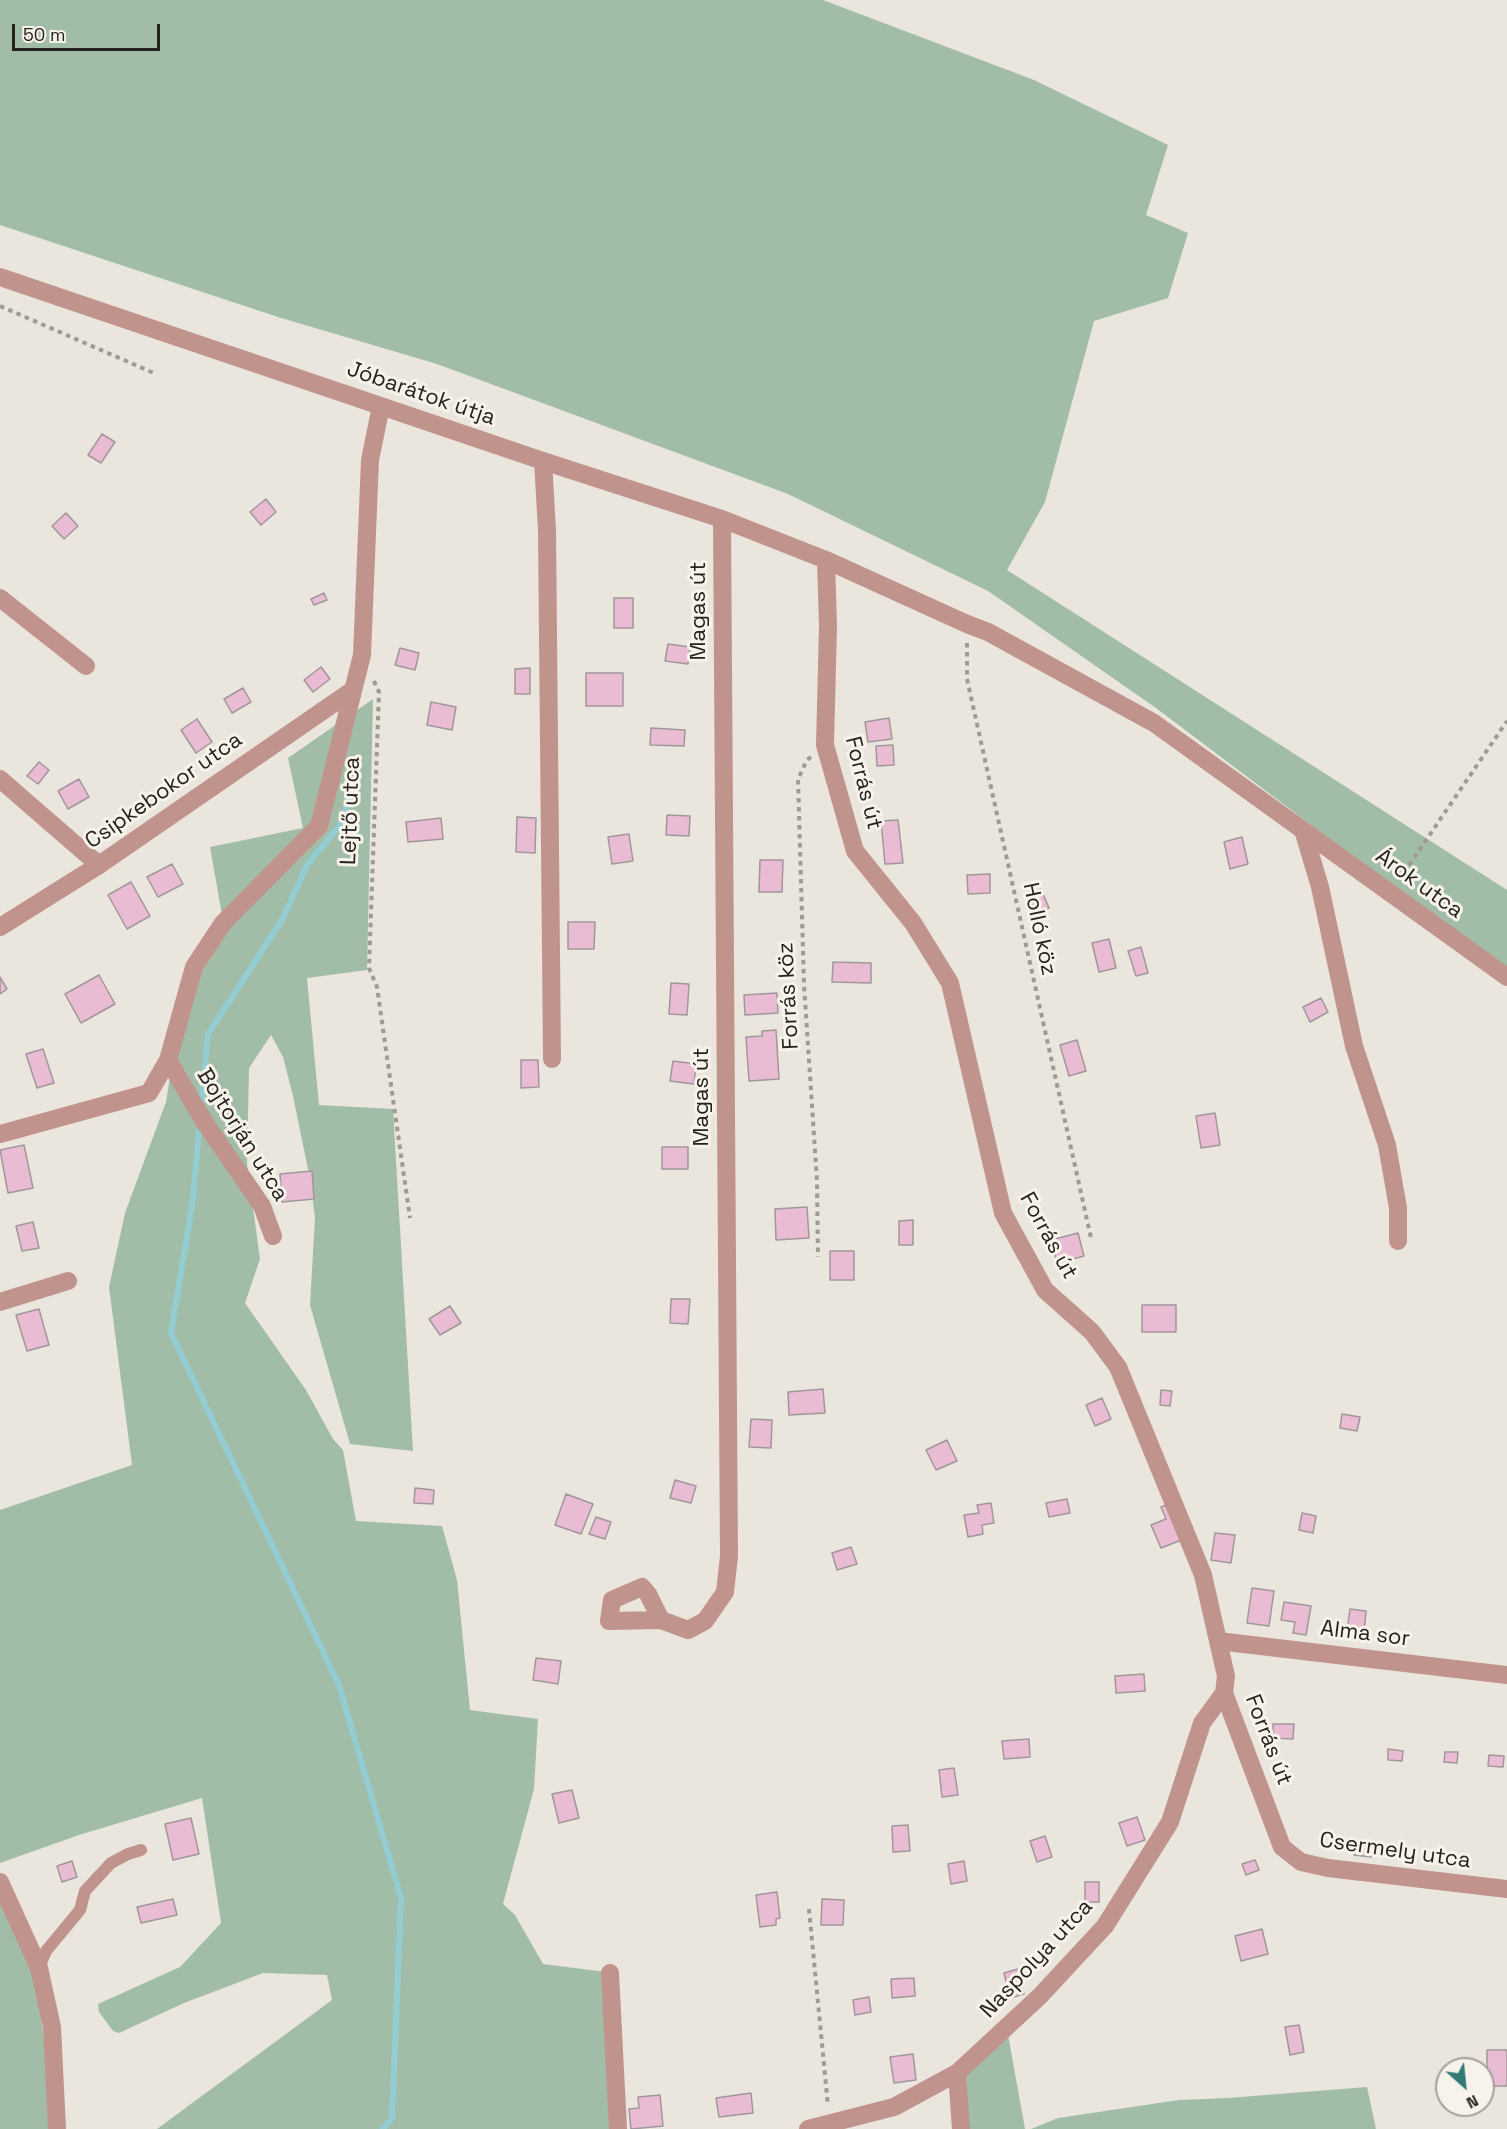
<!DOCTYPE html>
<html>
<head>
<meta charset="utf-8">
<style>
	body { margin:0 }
	#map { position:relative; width:1507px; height:2129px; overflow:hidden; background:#eae5dd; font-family:"Space Grotesk",sans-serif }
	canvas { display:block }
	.north { position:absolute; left:1435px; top:2057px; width:60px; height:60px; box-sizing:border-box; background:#f7f2ea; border:2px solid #a39f99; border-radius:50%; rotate:153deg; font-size:16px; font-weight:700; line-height:24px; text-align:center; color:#24221f }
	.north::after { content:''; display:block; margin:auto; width:21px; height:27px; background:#327a75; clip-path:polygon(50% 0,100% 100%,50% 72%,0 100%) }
	.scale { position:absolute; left:12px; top:24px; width:148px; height:27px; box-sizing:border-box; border:3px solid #24221f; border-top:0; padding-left:8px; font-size:18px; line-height:21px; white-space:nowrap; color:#24221f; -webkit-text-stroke:4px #f7f2ea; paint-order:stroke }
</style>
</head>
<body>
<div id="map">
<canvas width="1507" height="2129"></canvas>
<div class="north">N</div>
<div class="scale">50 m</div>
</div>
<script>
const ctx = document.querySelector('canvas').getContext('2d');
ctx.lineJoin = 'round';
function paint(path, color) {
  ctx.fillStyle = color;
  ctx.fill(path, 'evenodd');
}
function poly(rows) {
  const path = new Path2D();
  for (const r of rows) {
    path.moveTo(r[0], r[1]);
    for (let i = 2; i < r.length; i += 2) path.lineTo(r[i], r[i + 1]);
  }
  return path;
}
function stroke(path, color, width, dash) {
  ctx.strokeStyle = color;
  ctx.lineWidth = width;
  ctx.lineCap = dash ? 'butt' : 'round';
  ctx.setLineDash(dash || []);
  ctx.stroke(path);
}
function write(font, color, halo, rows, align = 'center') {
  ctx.font = font + ' "Space Grotesk",sans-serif';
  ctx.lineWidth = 6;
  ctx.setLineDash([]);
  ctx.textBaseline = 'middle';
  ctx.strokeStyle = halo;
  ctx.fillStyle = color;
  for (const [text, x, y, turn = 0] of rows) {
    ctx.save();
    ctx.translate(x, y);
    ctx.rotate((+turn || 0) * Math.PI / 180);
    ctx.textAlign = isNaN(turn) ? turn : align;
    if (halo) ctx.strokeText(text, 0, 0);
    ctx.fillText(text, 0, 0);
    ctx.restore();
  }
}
const green = poly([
	[0,0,823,0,1034,80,1168,145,1146,215,1188,233,1168,298,1094,321,1045,502,1007,570,1507,890,1507,973,1156,708,988,591,788,494,437,364,278,317,0,225],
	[373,699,367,970,307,978,319,1105,393,1109,413,1451,350,1444,310,1305,315,1217,309,1174,293,1096,283,1057,271,1035,249,1068,247,1164,260,1259,245,1303,306,1390,333,1439,343,1450,356,1521,442,1526,457,1580,470,1710,538,1719,534,1789,503,1904,515,1915,543,1964,606,1972,614,2129,157,2129,332,2000,327,1975,263,1973,184,2003,119,2033,113,2031,99,2012,98,2004,180,1967,221,1923,202,1798,79,1835,0,1863,0,1510,132,1465,109,1287,125,1213,166,1102,185,982,222,915,210,847,303,828,288,758],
	[0,1890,36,1982,50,2081,50,2129,0,2129],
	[1007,2029,1025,2129,968,2129,965,2076],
	[1367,2087,1376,2129,1031,2129,1058,2118,1179,2100,1228,2098]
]);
const stream = poly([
	[201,1107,208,1034,282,920,307,865,345,819,347,796],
	[200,1123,192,1207,171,1333,339,1685,401,1898,392,2118,383,2129]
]);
const building = poly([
	[102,434,115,442,101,463,88,455,102,434],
	[266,499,276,512,261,525,250,512,266,499],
	[66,513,78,526,64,539,52,526,66,513],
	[324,593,327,600,314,605,311,599,324,593],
	[614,598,633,598,633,628,614,628,614,598],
	[668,644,690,647,688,664,665,661,668,644],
	[400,648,419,653,415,670,395,665,400,648],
	[321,667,330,679,313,692,304,680,321,667],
	[530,668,530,694,515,694,515,669,530,668],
	[586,673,623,673,623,706,586,706,586,673],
	[243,688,251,702,232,713,224,699,243,688],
	[431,702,456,707,452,730,427,725,431,702],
	[889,718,892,739,868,742,865,722,889,718],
	[197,719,212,742,196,753,181,730,197,719],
	[651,728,685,730,684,746,650,745,651,728],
	[893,745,894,765,877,766,876,746,893,745],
	[39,762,49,770,38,784,27,776,39,762],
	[79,779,89,797,68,809,58,791,79,779],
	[667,815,690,816,689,836,666,835,667,815],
	[517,817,536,818,535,853,516,852,517,817],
	[441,818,443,839,408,842,406,822,441,818],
	[898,820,903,863,885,864,881,821,898,820],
	[629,834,633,861,612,864,608,837,629,834],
	[1242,837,1248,864,1230,869,1224,842,1242,837],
	[760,860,783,860,782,892,759,892,760,860],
	[172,864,183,884,158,897,147,877,172,864],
	[990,874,990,893,968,894,967,875,990,874],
	[131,882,150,916,127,929,108,895,131,882],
	[1041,889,1049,908,1036,913,1027,894,1041,889],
	[568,922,595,922,594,949,568,949,568,922],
	[1109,939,1116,968,1099,972,1092,943,1109,939],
	[1141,947,1148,973,1136,976,1128,951,1141,947],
	[833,962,871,963,871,983,832,982,833,962],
	[99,975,115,1004,81,1023,65,994,99,975],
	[0,977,7,989,0,994,0,977],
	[671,983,689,984,687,1015,669,1014,671,983],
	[777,993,778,1013,745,1015,744,995,777,993],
	[1321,998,1328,1012,1310,1022,1303,1007,1321,998],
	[776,1030,779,1079,749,1081,746,1037,762,1036,762,1031,776,1030],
	[1077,1040,1086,1071,1069,1076,1060,1045,1077,1040],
	[43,1049,54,1083,37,1088,26,1054,43,1049],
	[521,1060,538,1060,539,1087,521,1088,521,1060],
	[673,1061,696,1064,694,1084,670,1081,673,1061],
	[1215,1113,1220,1145,1201,1148,1196,1116,1215,1113],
	[24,1145,33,1188,8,1193,0,1150,24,1145],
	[662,1147,688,1147,688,1169,662,1169,662,1147],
	[312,1171,314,1199,282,1202,280,1174,312,1171],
	[807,1207,809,1238,776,1240,775,1209,807,1207],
	[913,1220,913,1245,899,1245,899,1221,913,1220],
	[33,1222,39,1248,22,1251,16,1226,33,1222],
	[1078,1233,1084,1256,1057,1263,1051,1240,1078,1233],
	[830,1251,854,1251,854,1280,830,1280,830,1251],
	[671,1299,690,1299,688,1324,670,1323,671,1299],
	[1142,1305,1176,1305,1176,1332,1142,1332,1142,1305],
	[450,1306,461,1323,440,1335,429,1319,450,1306],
	[39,1309,49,1345,27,1351,16,1315,39,1309],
	[823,1389,825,1413,789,1415,788,1392,823,1389],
	[1161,1390,1172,1391,1170,1406,1160,1405,1161,1390],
	[1102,1398,1111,1419,1095,1426,1086,1405,1102,1398],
	[1342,1414,1360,1417,1357,1431,1340,1428,1342,1414],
	[751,1419,772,1420,771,1448,749,1447,751,1419],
	[947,1440,957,1461,936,1470,926,1450,947,1440],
	[675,1480,696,1486,691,1503,670,1498,675,1480],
	[415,1488,434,1490,433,1504,414,1503,415,1488],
	[566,1494,593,1504,581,1534,555,1525,566,1494],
	[1067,1499,1070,1513,1049,1517,1046,1503,1067,1499],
	[991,1503,994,1523,982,1525,983,1534,968,1537,964,1515,979,1513,977,1505,991,1503],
	[1170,1504,1184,1539,1161,1548,1151,1525,1166,1519,1161,1507,1170,1504],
	[1302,1513,1316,1516,1313,1533,1299,1530,1302,1513],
	[596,1517,611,1522,605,1539,589,1534,596,1517],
	[1215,1533,1235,1535,1231,1563,1211,1560,1215,1533],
	[851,1547,857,1564,837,1570,832,1553,851,1547],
	[1252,1588,1274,1591,1269,1626,1247,1623,1252,1588],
	[1284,1602,1311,1606,1306,1635,1293,1633,1295,1622,1281,1620,1284,1602],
	[1350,1609,1366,1611,1364,1633,1347,1631,1350,1609],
	[536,1658,561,1661,558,1684,533,1680,536,1658],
	[1144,1674,1145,1691,1116,1693,1115,1676,1144,1674],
	[1273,1724,1294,1724,1293,1739,1273,1738,1273,1724],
	[1029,1739,1030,1757,1004,1759,1002,1741,1029,1739],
	[1388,1749,1403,1751,1402,1761,1388,1760,1388,1749],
	[1445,1752,1458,1752,1457,1763,1444,1762,1445,1752],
	[1489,1755,1504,1756,1503,1767,1488,1766,1489,1755],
	[954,1768,958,1795,942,1797,939,1770,954,1768],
	[572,1790,579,1818,559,1823,552,1794,572,1790],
	[1137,1817,1145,1840,1127,1846,1119,1823,1137,1817],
	[191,1818,199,1854,173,1860,165,1824,191,1818],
	[908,1825,910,1851,893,1852,892,1826,908,1825],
	[1045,1836,1052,1857,1037,1862,1030,1841,1045,1836],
	[1356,1844,1372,1845,1371,1857,1354,1855,1356,1844],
	[1255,1860,1259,1870,1246,1875,1242,1864,1255,1860],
	[72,1861,77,1877,62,1882,57,1866,72,1861],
	[964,1861,967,1881,951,1884,948,1864,964,1861],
	[1085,1882,1099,1882,1099,1902,1085,1902,1085,1882],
	[777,1892,780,1918,776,1919,776,1925,760,1927,756,1895,777,1892],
	[173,1899,177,1915,141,1923,137,1907,173,1899],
	[822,1899,844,1900,843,1925,821,1925,822,1899],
	[1262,1929,1268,1954,1241,1961,1235,1936,1262,1929],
	[1018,1969,1024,1994,1010,1998,1004,1973,1018,1969],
	[914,1978,915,1996,892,1998,891,1979,914,1978],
	[869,1997,871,2012,855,2015,853,2000,869,1997],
	[1299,2025,1304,2052,1290,2055,1285,2027,1299,2025],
	[1487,2050,1507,2050,1507,2086,1487,2086,1487,2050],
	[913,2054,916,2080,894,2083,890,2057,913,2054],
	[751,2093,753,2113,719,2117,716,2098,751,2093],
	[660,2095,663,2126,631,2129,629,2109,639,2108,638,2097,660,2095]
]);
const path = poly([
	[0,306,156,374],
	[967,643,967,679,1091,1238],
	[374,681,379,692,369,968,377,987,410,1218],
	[811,757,807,760,798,779,804,985,817,1181,818,1257],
	[1399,880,1507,721],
	[809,1909,828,2106]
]);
const lane = poly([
	[39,1968,46,1951,80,1910,85,1891,111,1863,128,1854,141,1850]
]);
const street = poly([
	[0,277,543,461,722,519,826,560,967,624,988,632,1154,723,1507,977],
	[543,461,547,530,552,1059],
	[826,560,828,626,825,745,855,851,913,923,950,983,1003,1213,1045,1290,1092,1332,1118,1367,1203,1575,1226,1676,1224,1693,1282,1847,1301,1862,1328,1868,1507,1889],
	[0,598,86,666],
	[0,779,99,865],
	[1303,830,1320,887,1354,1046,1387,1145,1398,1208,1398,1241],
	[0,927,99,865,353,690],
	[168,1060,205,1123,262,1206,273,1236],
	[0,1134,149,1093,168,1060,194,967,223,923,319,826,362,655,370,460,381,406],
	[0,1302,68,1281],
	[661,1620,648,1594,642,1587,612,1600,609,1621,661,1620,688,1630,705,1621,725,1592,729,1556,722,519],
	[1218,1641,1507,1675],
	[0,1882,39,1968,52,2027,57,2129],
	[610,1973,618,2129],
	[957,2073,961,2129],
	[808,2129,894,2107,957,2073,1040,1996,1105,1926,1170,1822,1202,1723,1224,1693]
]);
const streetNames = [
	["Jóbarátok útja",421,394,19],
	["Magas út",699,611,-90],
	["Forrás út",863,783,76],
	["Csipkebokor utca",164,791,-35],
	["Lejtő utca",351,811,-88],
	["Árok utca",1419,884,36],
	["Holló köz",1039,929,78],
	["Forrás köz",789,996,-93],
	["Magas út",702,1097,-90],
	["Bojtorján utca",242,1135,58],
	["Forrás út",1048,1236,61],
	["Alma sor",1365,1634,7],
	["Forrás út",1268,1740,69],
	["Csermely utca",1395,1851,8],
	["Naspolya utca",1037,1959,-47]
];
paint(green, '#a1bda8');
stroke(stream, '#93ccd3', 6);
paint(building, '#eabcd3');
stroke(building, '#a0979b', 1.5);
stroke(path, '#9e9a94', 4, [4.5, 4.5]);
stroke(lane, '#c0948d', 12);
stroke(street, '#c0948d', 18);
write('22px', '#24221f', '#f7f2ea', streetNames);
</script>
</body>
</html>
